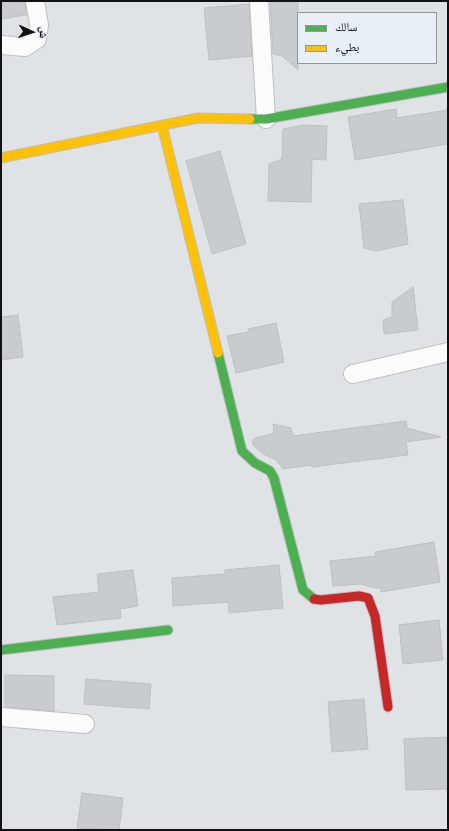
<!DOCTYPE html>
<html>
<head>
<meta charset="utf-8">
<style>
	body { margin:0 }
	#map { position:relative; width:449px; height:831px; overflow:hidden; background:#e0e3e6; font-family:"DM Sans","Noto Naskh Arabic",sans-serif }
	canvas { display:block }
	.frame { position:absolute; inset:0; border:2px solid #101214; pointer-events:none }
	.legend { position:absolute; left:297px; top:12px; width:140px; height:52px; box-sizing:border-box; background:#e9eff7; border:1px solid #92979c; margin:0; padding:5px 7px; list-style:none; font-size:12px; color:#101214 }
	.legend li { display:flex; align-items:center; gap:8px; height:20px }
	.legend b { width:20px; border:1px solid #92979c }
	.north { position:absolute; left:12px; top:12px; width:40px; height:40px; -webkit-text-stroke:3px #e9eff7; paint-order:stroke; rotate:93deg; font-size:11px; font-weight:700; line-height:16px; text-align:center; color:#101214 }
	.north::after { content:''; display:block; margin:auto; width:14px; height:18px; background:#101214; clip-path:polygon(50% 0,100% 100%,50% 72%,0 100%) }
</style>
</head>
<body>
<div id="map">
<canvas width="449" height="831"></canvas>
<div class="frame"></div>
<ul class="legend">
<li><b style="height:5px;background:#4caf50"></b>سالك</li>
<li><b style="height:5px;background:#ffc107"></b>بطيء</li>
</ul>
<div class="north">ش</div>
</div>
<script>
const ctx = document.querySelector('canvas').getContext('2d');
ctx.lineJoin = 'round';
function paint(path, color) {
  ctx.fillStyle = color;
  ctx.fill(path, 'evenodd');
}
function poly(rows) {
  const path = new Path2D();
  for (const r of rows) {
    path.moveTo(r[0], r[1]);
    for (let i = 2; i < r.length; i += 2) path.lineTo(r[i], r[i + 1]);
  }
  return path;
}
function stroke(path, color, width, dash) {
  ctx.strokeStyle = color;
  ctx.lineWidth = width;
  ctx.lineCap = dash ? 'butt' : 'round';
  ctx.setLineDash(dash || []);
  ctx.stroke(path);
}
const building = poly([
	[1,1,25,1,26,15,1,19,1,1],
	[270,1,298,1,298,70,282,56,273,54,270,1],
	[249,4,252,56,209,60,204,8,249,4],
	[396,109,397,118,448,110,448,144,355,160,348,117,396,109],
	[304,125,327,126,326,160,312,159,311,202,268,201,269,164,282,159,283,129,304,125],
	[220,151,246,244,212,254,186,161,220,151],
	[403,200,408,244,376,251,364,248,359,204,403,200],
	[413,287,418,330,384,334,383,320,392,317,392,302,413,287],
	[18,315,23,357,1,360,1,317,18,315],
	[276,323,284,362,236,373,227,336,248,332,248,329,276,323],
	[406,421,407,428,441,437,406,442,408,455,312,467,311,465,283,469,276,460,262,453,253,445,253,439,274,433,273,424,291,428,293,436,406,421],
	[434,542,440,582,381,592,381,588,376,588,361,584,333,586,330,561,376,556,375,552,434,542],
	[279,565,283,608,229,613,228,602,173,606,172,578,225,574,225,570,279,565],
	[133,570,138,606,120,609,121,618,57,625,53,597,99,592,97,574,133,570],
	[439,620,443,660,403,664,399,625,439,620],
	[5,675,54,676,54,711,5,707,5,675],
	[86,679,151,684,149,709,84,704,86,679],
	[364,699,368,749,332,752,328,702,364,699],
	[448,737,448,789,406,790,404,739,448,737],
	[82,793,123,798,119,830,77,828,82,793]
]);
const street = poly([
	[259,1,266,119],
	[1,45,25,47,37,39,39,25,35,1],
	[353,374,448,352],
	[1,717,85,724]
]);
const fast = poly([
	[250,119,266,119,448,87],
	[218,353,242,451,255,463,270,471,274,478,303,590,314,599],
	[1,650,168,630]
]);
const slow = poly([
	[162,125,218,353],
	[1,158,198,118,250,119]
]);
const jam = poly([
	[314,599,321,600,359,596,368,598,375,616,388,707]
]);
paint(building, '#c9ccce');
stroke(building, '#bdc0c2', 1);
stroke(street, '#bdbfc2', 20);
stroke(fast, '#bdbfc2', 11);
stroke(slow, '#bdbfc2', 11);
stroke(jam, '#bdbfc2', 11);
stroke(street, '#fafbfb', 18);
stroke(fast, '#4caf50', 9);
stroke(slow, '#ffc107', 9);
stroke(jam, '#c62828', 9);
</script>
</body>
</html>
